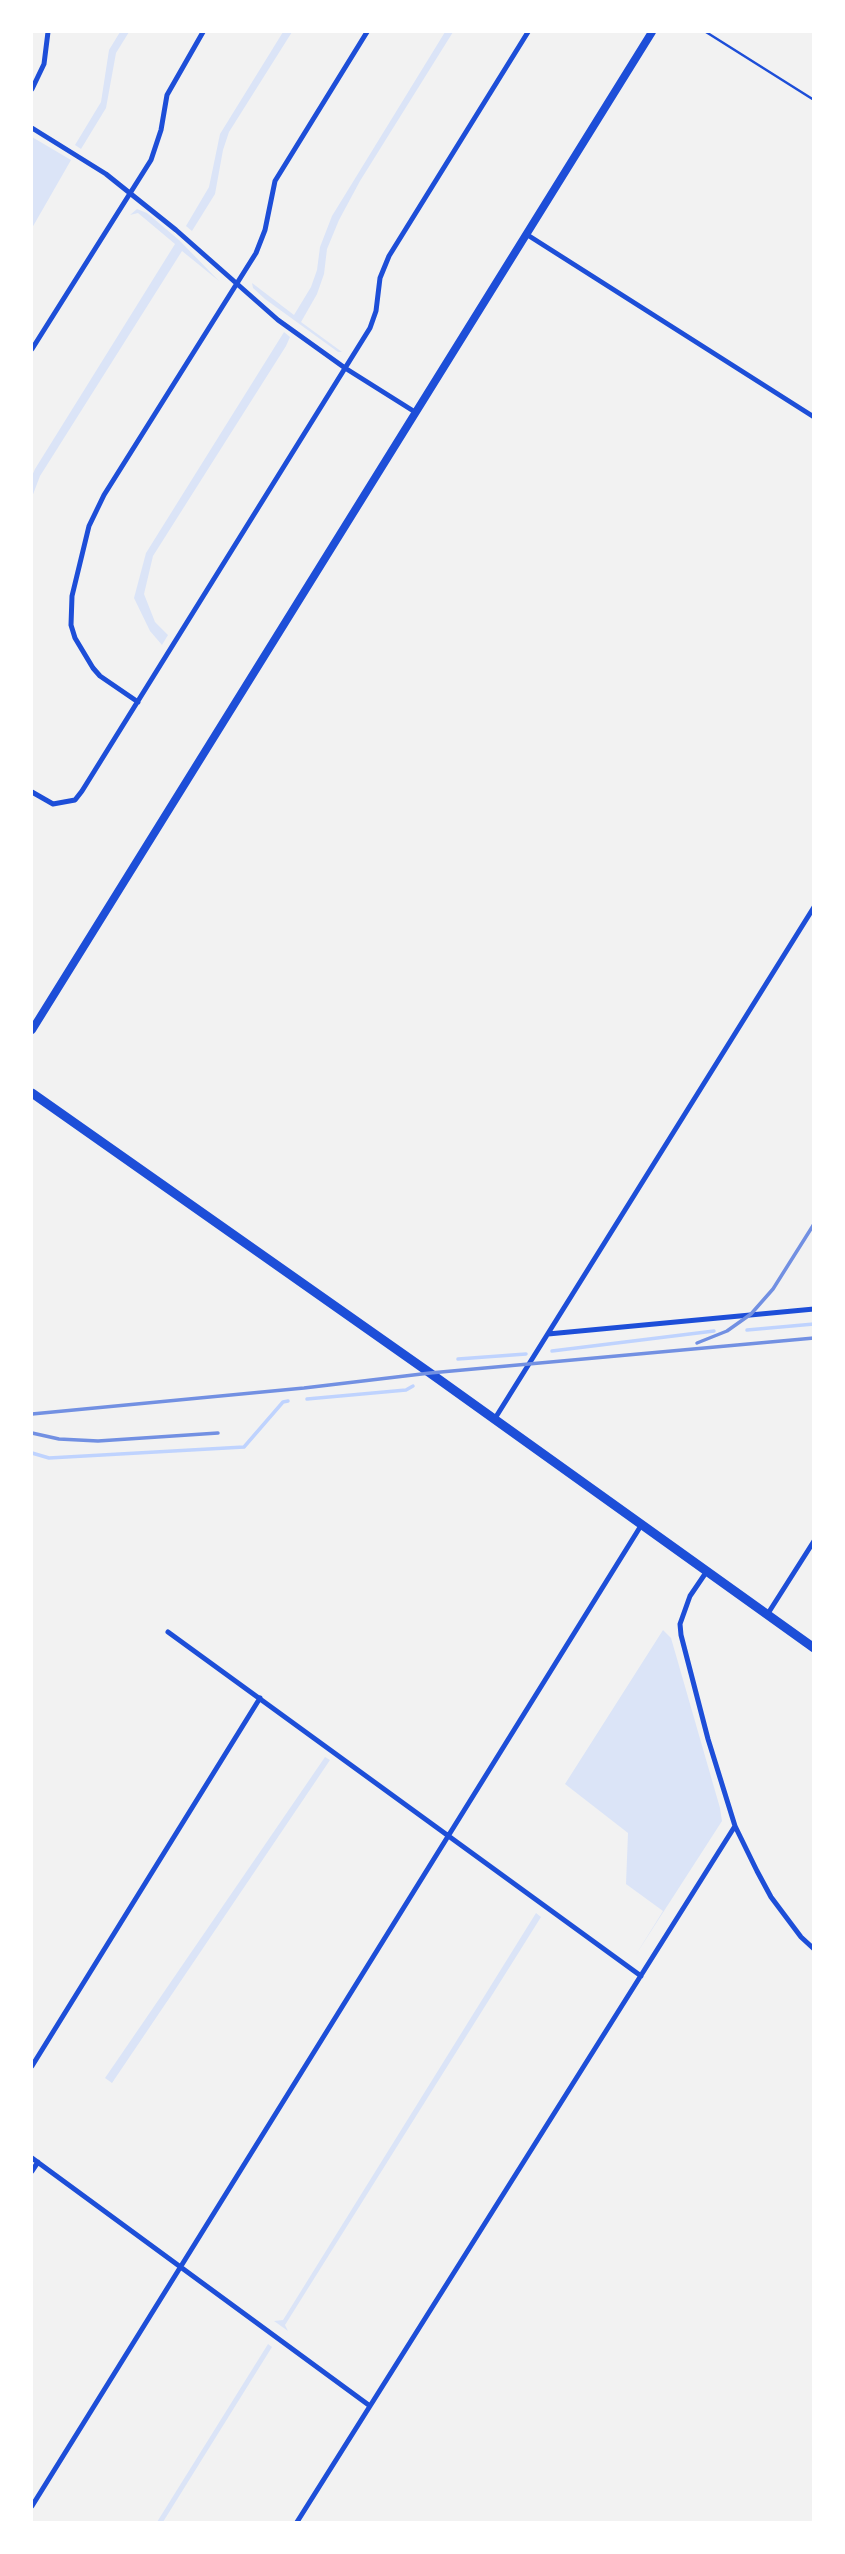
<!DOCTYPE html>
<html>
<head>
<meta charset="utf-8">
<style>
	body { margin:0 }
	#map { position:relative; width:845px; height:2554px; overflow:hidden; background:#f2f2f2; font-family:"PT Sans",sans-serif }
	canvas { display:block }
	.frame { position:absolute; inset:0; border:33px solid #fff; pointer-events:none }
</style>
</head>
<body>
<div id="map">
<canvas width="845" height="2554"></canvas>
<div class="frame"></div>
</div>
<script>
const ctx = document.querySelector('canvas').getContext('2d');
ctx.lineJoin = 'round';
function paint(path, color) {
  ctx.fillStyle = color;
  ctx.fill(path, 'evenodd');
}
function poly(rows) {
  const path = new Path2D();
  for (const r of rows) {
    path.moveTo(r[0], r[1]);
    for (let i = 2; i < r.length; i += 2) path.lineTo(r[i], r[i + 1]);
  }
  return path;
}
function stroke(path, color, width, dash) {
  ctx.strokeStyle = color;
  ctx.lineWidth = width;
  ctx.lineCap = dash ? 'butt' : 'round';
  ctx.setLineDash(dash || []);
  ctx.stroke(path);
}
const green = poly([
	[120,32,129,32,116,53,106,108,81,149,75,145,101,102,109,50],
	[283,32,292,32,229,132,223,150,215,194,192,231,186,226,209,187,220,134],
	[445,32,453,32,360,181,339,220,327,249,324,274,317,294,301,322,342,352,338,352,265,299,253,288,252,283,294,315,311,287,317,270,320,247,332,216],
	[32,137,71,160,32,228],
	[137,209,147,213,179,240,219,281,182,251,40,476,32,497,32,476,35,469,175,244,138,213,130,215],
	[284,332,290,337,286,346,153,556,144,594,155,622,168,635,162,645,150,631,134,598,146,553],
	[663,1630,671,1638,720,1808,722,1821,635,1956,663,1911,626,1884,628,1833,565,1784],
	[325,1757,330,1760,112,2083,105,2078],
	[536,1913,541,1917,285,2325,288,2331,274,2321,283,2320],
	[268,2344,272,2347,163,2522,157,2522]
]);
const stream = poly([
	[747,1330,814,1324],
	[552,1351,714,1331],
	[458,1359,526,1354],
	[307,1399,406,1390,413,1386],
	[32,1453,49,1458,244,1447,283,1402,288,1401]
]);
const service = poly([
	[706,32,814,100]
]);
const minor = poly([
	[32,89,44,64,48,32],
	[32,128,106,174,176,230,278,320,345,368,415,412],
	[526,234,814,417],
	[32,349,151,160,161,130,167,95,203,32],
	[138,702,100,676,93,668,75,638,71,625,72,596,89,526,104,495,256,253,265,230,275,181,367,32],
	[32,792,53,804,75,800,82,791,370,328,376,311,380,278,389,256,528,32],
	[548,1334,814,1309],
	[494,1420,814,907],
	[707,1571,690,1596,680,1624,681,1635,708,1739,735,1826,757,1871,771,1897,801,1937,814,1949],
	[767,1615,814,1541],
	[168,1632,641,1976],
	[32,2066,260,1698],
	[32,2158,370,2406],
	[32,2171,38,2162],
	[32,2506,642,1524],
	[297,2522,735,1826]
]);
const secondary = poly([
	[32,1030,652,32]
]);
const primary = poly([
	[32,1093,430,1373,814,1648]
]);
const rail = poly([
	[697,1343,727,1331,751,1314,773,1289,814,1224],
	[32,1414,304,1388,430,1373,814,1338],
	[32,1433,59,1439,98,1441,218,1433]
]);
paint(green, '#dbe4f7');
stroke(stream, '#bfd3fe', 3.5);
stroke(service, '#1d4ed8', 2.5);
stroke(minor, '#1d4ed8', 5);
stroke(secondary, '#1d4ed8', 8);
stroke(primary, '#1d4ed8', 9);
stroke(rail, '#7290e2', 3.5);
</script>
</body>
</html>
